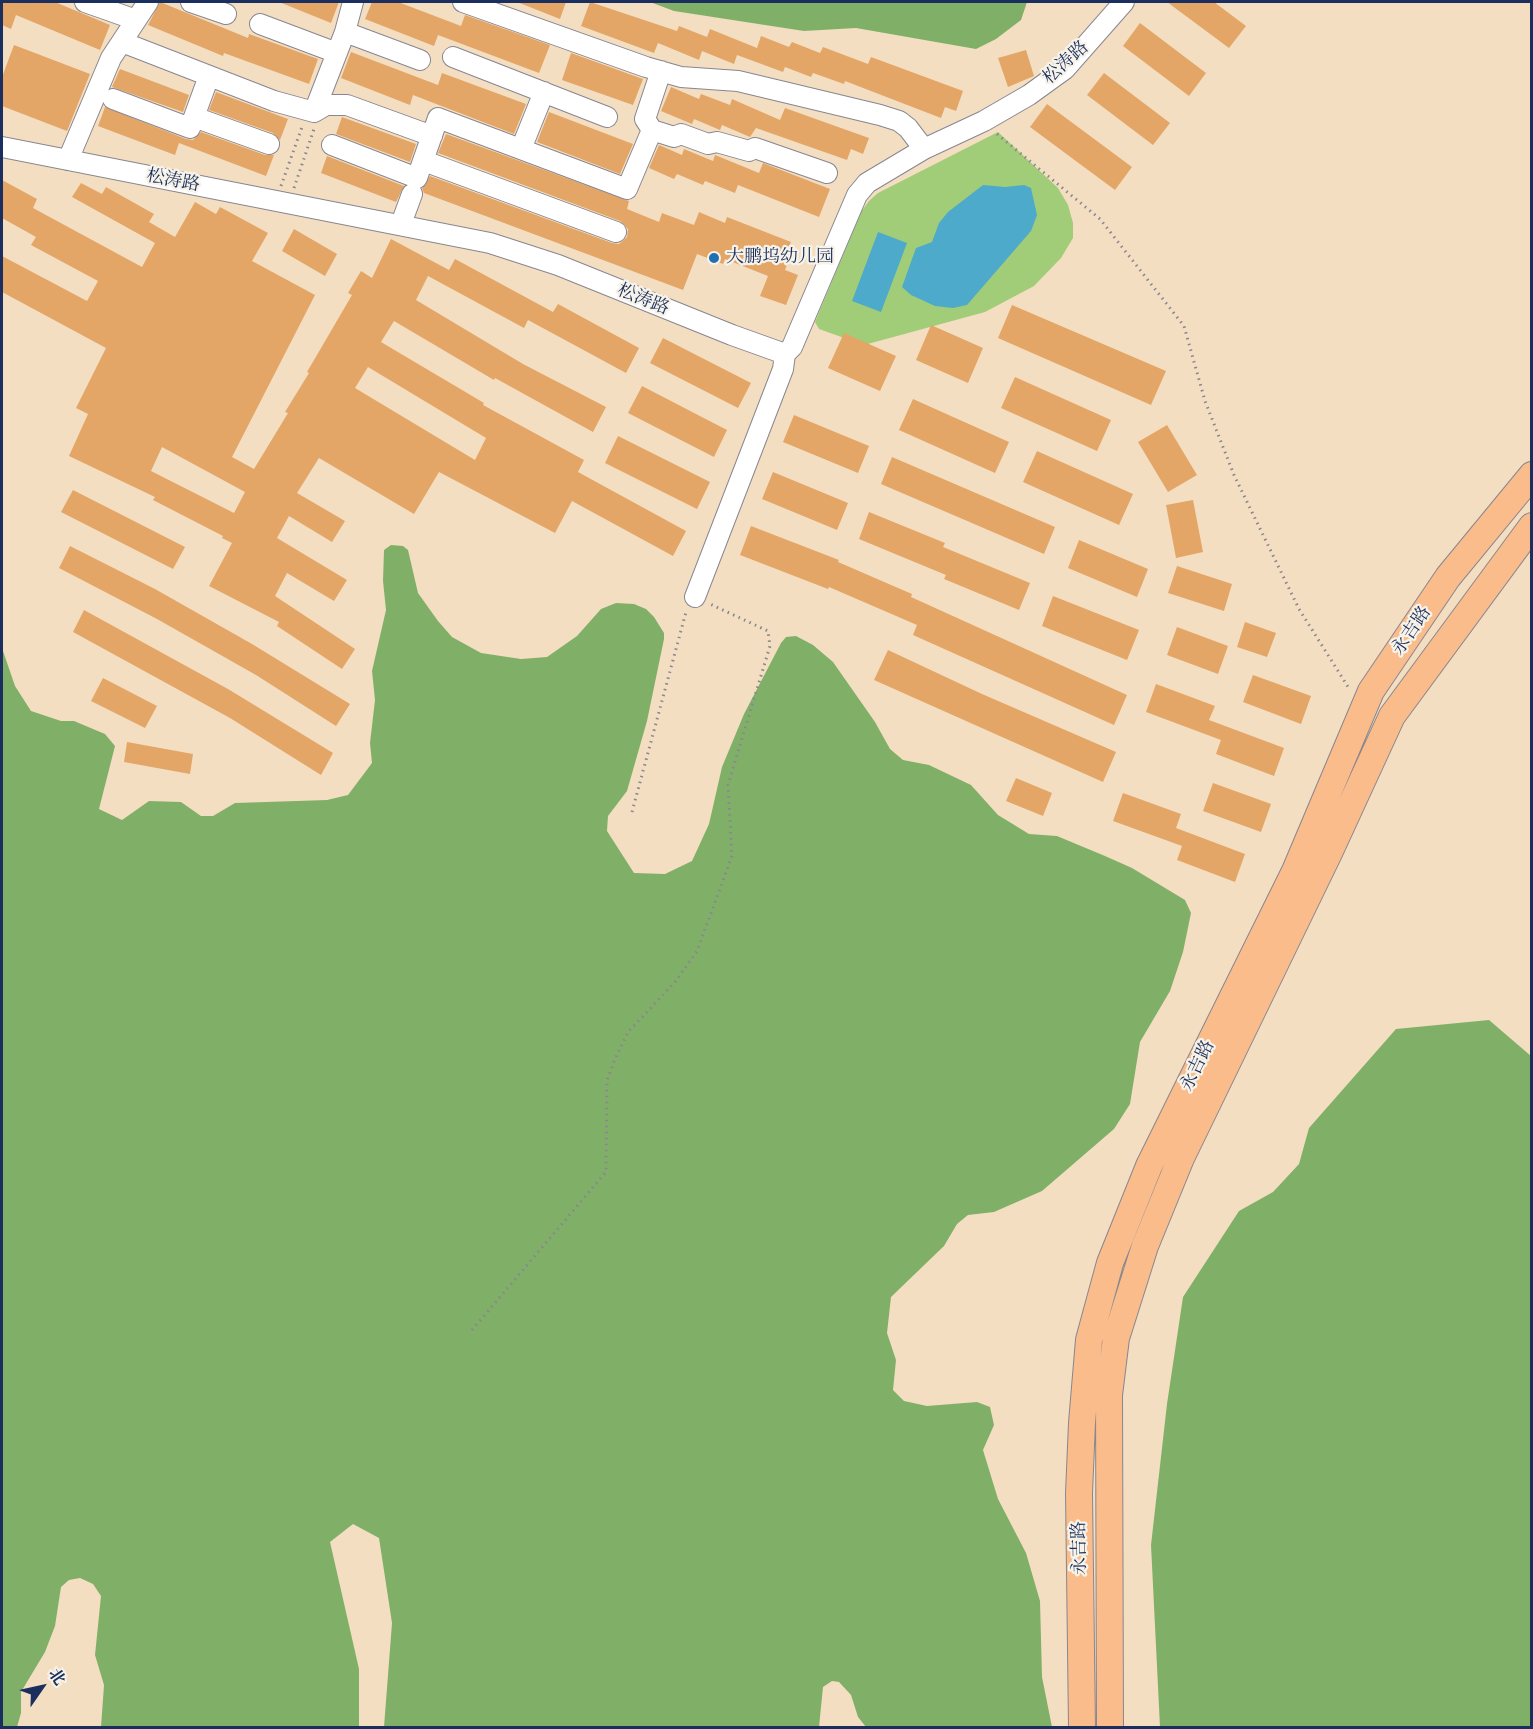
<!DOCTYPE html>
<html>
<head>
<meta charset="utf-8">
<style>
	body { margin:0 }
	#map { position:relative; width:1533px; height:1729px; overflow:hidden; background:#f4dec1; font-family:"IM FELL Great Primer","Noto Serif SC",serif }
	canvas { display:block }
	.frame { position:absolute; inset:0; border:3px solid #1b2f5e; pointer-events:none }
	.north { position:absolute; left:12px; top:1657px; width:60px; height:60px; -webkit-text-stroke:4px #f7f3e8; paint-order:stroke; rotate:56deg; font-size:16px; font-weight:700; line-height:24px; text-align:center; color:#1b2f5e }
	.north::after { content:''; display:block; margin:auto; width:21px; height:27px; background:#1b2f5e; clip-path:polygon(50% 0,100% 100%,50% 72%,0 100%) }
</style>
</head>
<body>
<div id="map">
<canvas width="1533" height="1729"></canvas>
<div class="frame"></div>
<div class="north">北</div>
</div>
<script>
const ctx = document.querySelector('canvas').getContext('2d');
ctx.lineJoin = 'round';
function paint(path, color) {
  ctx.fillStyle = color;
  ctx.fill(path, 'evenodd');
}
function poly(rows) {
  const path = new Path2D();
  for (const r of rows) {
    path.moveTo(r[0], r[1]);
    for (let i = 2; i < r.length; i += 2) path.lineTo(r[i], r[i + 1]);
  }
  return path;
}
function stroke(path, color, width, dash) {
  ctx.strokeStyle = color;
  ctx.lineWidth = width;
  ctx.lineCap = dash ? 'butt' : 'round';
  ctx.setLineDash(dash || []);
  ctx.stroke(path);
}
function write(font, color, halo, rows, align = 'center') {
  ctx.font = font + ' "IM FELL Great Primer","Noto Serif SC",serif';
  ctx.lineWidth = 4.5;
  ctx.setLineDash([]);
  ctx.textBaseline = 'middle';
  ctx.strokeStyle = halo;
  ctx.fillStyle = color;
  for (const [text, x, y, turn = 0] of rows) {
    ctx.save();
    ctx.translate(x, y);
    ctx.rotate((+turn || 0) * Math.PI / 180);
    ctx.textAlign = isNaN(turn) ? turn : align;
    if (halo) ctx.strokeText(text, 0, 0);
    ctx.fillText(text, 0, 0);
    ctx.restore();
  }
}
const green = poly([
	[998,132,1058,188,1068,205,1073,223,1073,238,1061,258,1034,286,985,312,864,345,819,329,815,322,861,212,869,201,878,193]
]);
const forest = poly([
	[650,2,1027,2,1021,20,996,39,976,49,856,28,804,31,674,11],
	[391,545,403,546,408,550,418,593,438,621,452,637,481,653,521,659,547,657,577,636,601,609,616,603,634,604,646,609,654,617,664,633,664,639,647,721,627,791,608,816,607,831,634,873,665,874,692,861,709,824,722,767,744,714,781,643,786,637,796,636,813,645,833,662,875,722,890,749,903,760,929,765,971,785,998,815,1029,834,1057,836,1105,856,1132,868,1185,900,1191,913,1183,952,1170,991,1140,1042,1130,1104,1114,1129,1042,1191,994,1212,968,1215,957,1224,944,1246,891,1297,887,1333,896,1360,893,1390,904,1401,927,1406,977,1402,990,1407,994,1425,983,1450,998,1499,1026,1553,1040,1601,1042,1677,1052,1727,866,1727,858,1717,851,1695,839,1682,832,1681,823,1687,819,1727,384,1727,392,1623,379,1538,353,1524,330,1542,359,1669,359,1727,101,1727,104,1685,95,1655,101,1596,93,1584,80,1578,69,1580,61,1587,55,1626,45,1652,21,1692,21,1713,17,1727,2,1727,2,648,15,686,31,711,61,721,74,721,105,734,115,746,99,809,122,820,149,801,181,802,201,816,213,816,235,803,327,800,348,795,372,763,370,743,375,700,372,671,386,610,383,581,384,550],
	[1489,1020,1531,1056,1531,1727,1160,1727,1151,1545,1167,1404,1183,1297,1239,1211,1273,1192,1299,1164,1309,1128,1396,1029]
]);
const water = poly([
	[983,185,1005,187,1024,185,1031,188,1037,215,1031,231,967,305,953,308,935,306,911,295,902,287,916,248,932,242,939,223,948,212],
	[878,232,907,243,881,312,852,301]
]);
const building = poly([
	[2,2,55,2,110,25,100,50,16,15,11,29,2,25],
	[160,2,248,38,249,34,318,59,309,84,224,53,223,56,148,25],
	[279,2,339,2,331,23],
	[372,2,398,2,461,26,465,15,550,45,539,73,438,35,434,46,365,19],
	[517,2,566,2,560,19],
	[590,2,677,31,679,26,707,37,710,29,757,48,761,36,789,47,792,42,820,53,823,47,868,64,871,57,963,91,956,111,945,107,941,118,845,81,844,84,813,73,811,77,785,67,783,72,737,55,734,64,702,51,699,60,658,43,654,53,581,26],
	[1167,2,1214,2,1246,26,1229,48],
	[1140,23,1206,73,1189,96,1123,46],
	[14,45,90,74,67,131,2,106,2,77],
	[1026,50,1034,76,1008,87,998,58],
	[351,52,438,85,442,73,526,104,514,134,413,95,410,105,341,78],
	[571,53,643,79,633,105,562,80],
	[120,69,189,95,183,112,112,87],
	[1104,73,1170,123,1153,145,1087,95],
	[671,87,699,99,701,94,730,105,732,99,780,120,785,108,869,138,863,154,851,149,847,160,756,128,750,137,722,125,720,130,694,119,692,124,661,111],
	[216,92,288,119,280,140,273,133,209,110],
	[1047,104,1132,167,1115,190,1030,127],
	[105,107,186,139,193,140,201,132,265,155,274,155,266,176,179,143,175,155,98,126],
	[549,112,633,144,620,174,537,142],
	[342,117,416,144,410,162,336,134],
	[446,134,629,201,627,209,659,222,662,213,694,225,699,212,725,223,727,217,791,242,785,255,790,257,785,270,798,275,786,305,760,296,768,276,725,259,723,264,697,254,683,290,424,193,422,188,430,176,612,243,619,244,627,237,628,229,620,221,438,153],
	[659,145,682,155,684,149,713,161,715,155,759,173,763,163,830,189,819,217,738,185,735,193,705,181,703,185,677,174,674,179,649,168],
	[327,156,404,186,396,202,321,173],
	[2,180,37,199,33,208,142,267,155,243,72,197,81,183,102,194,106,187,154,214,149,222,175,237,195,202,216,214,220,207,268,233,252,261,315,295,232,457,254,469,288,413,285,412,309,373,307,372,352,295,348,293,361,271,372,278,391,239,449,270,455,259,553,312,558,304,639,348,626,373,528,320,524,328,428,276,416,300,523,364,606,407,593,432,495,378,494,380,394,321,381,342,484,403,483,405,584,460,578,472,686,531,673,556,572,501,555,533,439,472,414,514,319,458,297,493,345,521,332,542,289,516,277,538,347,580,334,601,287,573,275,596,355,649,342,669,277,626,279,622,209,586,232,543,222,538,223,536,153,500,155,497,69,456,88,414,76,408,106,348,2,292,2,256,87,301,98,281,31,245,36,237,2,218],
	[368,367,486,438,475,460,355,388],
	[162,447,245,492,234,513,151,471],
	[294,229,337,254,325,276,282,251],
	[1012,305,1166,371,1151,405,998,338],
	[931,325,983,348,968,383,916,360],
	[844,333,896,356,880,391,828,368],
	[663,338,751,383,738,408,650,363],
	[1015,377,1111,420,1097,451,1001,408],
	[642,386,727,430,714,457,628,413],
	[913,399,1009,442,995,473,899,430],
	[794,415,869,446,858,473,783,442],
	[1167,425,1197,475,1168,492,1138,442],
	[618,436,710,482,697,509,605,463],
	[1037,451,1133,494,1119,525,1023,482],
	[892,457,1055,527,1044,554,881,484],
	[773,472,848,503,837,530,762,499],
	[73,490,185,547,173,569,61,512],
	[1193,500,1203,552,1176,558,1166,505],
	[869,512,945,543,943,547,1030,583,1019,610,944,579,946,575,859,539],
	[751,526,839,560,838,562,912,594,911,597,1127,695,1114,725,913,635,917,625,829,587,828,589,740,555],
	[1079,540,1148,569,1137,597,1068,568],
	[70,546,155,589,252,644,350,704,336,726,256,675,157,619,59,568],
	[1177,566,1232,584,1224,611,1168,593],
	[1053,596,1139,630,1127,660,1042,626],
	[84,610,228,689,333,753,321,775,230,718,73,632],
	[1245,622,1276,633,1267,657,1237,647],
	[1177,627,1228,646,1218,674,1167,655],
	[888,650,982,694,1116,752,1103,782,874,680],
	[1253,675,1311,696,1301,724,1243,702],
	[103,678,157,706,145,728,91,701],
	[1156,684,1215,706,1209,720,1284,748,1274,776,1216,754,1221,740,1146,712],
	[127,742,193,754,190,774,124,762],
	[1016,778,1052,793,1043,816,1006,801],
	[1213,783,1271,804,1261,832,1203,811],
	[1123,793,1181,814,1176,828,1245,854,1235,882,1177,860,1182,846,1113,821]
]);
const path = poly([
	[997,134,1100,219,1184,326,1205,401,1234,475,1299,609,1350,690],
	[281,186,302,127],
	[294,188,314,129],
	[632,812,686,612],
	[472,1330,606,1172,607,1080,615,1059,628,1032,675,982,697,951,732,856,728,785,770,646,768,631,710,604]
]);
const minor = poly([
	[85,2,136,20],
	[191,2,226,14],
	[463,2,646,67,681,77,738,81,880,115,899,121,908,128,924,149],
	[260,24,337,53],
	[345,32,420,60],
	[122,42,274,101,314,112,326,105,347,105,432,136],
	[453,57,607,117],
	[661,71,645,119,652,130,674,137,681,134,708,144,717,142,749,151,755,148,827,173],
	[113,99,190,128,209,76],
	[314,112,345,32,353,2],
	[194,117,269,144],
	[332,145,417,178,438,118,627,189,652,130],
	[2,147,490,243,558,265,732,335,785,354],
	[521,149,544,92],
	[68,160,111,58,148,2],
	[424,161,616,232],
	[401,224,412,194],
	[785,354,792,347,857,195,867,183,924,149,984,121,1029,95,1065,69,1124,2],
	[695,597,783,369,785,354]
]);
const major = poly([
	[1082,1728,1079,1493,1082,1423,1089,1340,1110,1263,1149,1166,1295,871,1371,691,1448,577,1532,475],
	[1110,1728,1109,1395,1116,1338,1145,1246,1181,1158,1329,853,1392,716,1532,526]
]);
const markers = [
	[714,258,6,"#1f6fb2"]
];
const streetNames = [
	["松涛路",1066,63,-42],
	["松涛路",173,181,11],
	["松涛路",643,300,22],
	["永吉路",1412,631,-56],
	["永吉路",1198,1066,-64],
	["永吉路",1080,1548,-91]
];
const poiNames = [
	["大鹏坞幼儿园",726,258]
];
paint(green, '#a1cc78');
paint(forest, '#80b068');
paint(water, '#4daacb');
paint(building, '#e3a667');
stroke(minor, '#888690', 22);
stroke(major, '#888690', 28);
stroke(path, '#888690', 3, [1.5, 4.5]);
stroke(minor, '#fff', 20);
stroke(major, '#f9bc8a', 26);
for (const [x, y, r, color] of markers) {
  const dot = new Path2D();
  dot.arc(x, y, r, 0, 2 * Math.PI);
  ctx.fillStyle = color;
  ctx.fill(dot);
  stroke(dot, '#f7f3e8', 2);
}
write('18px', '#1b2f5e', '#f7f3e8', streetNames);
write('18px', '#1b2f5e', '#f7f3e8', poiNames, 'left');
</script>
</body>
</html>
